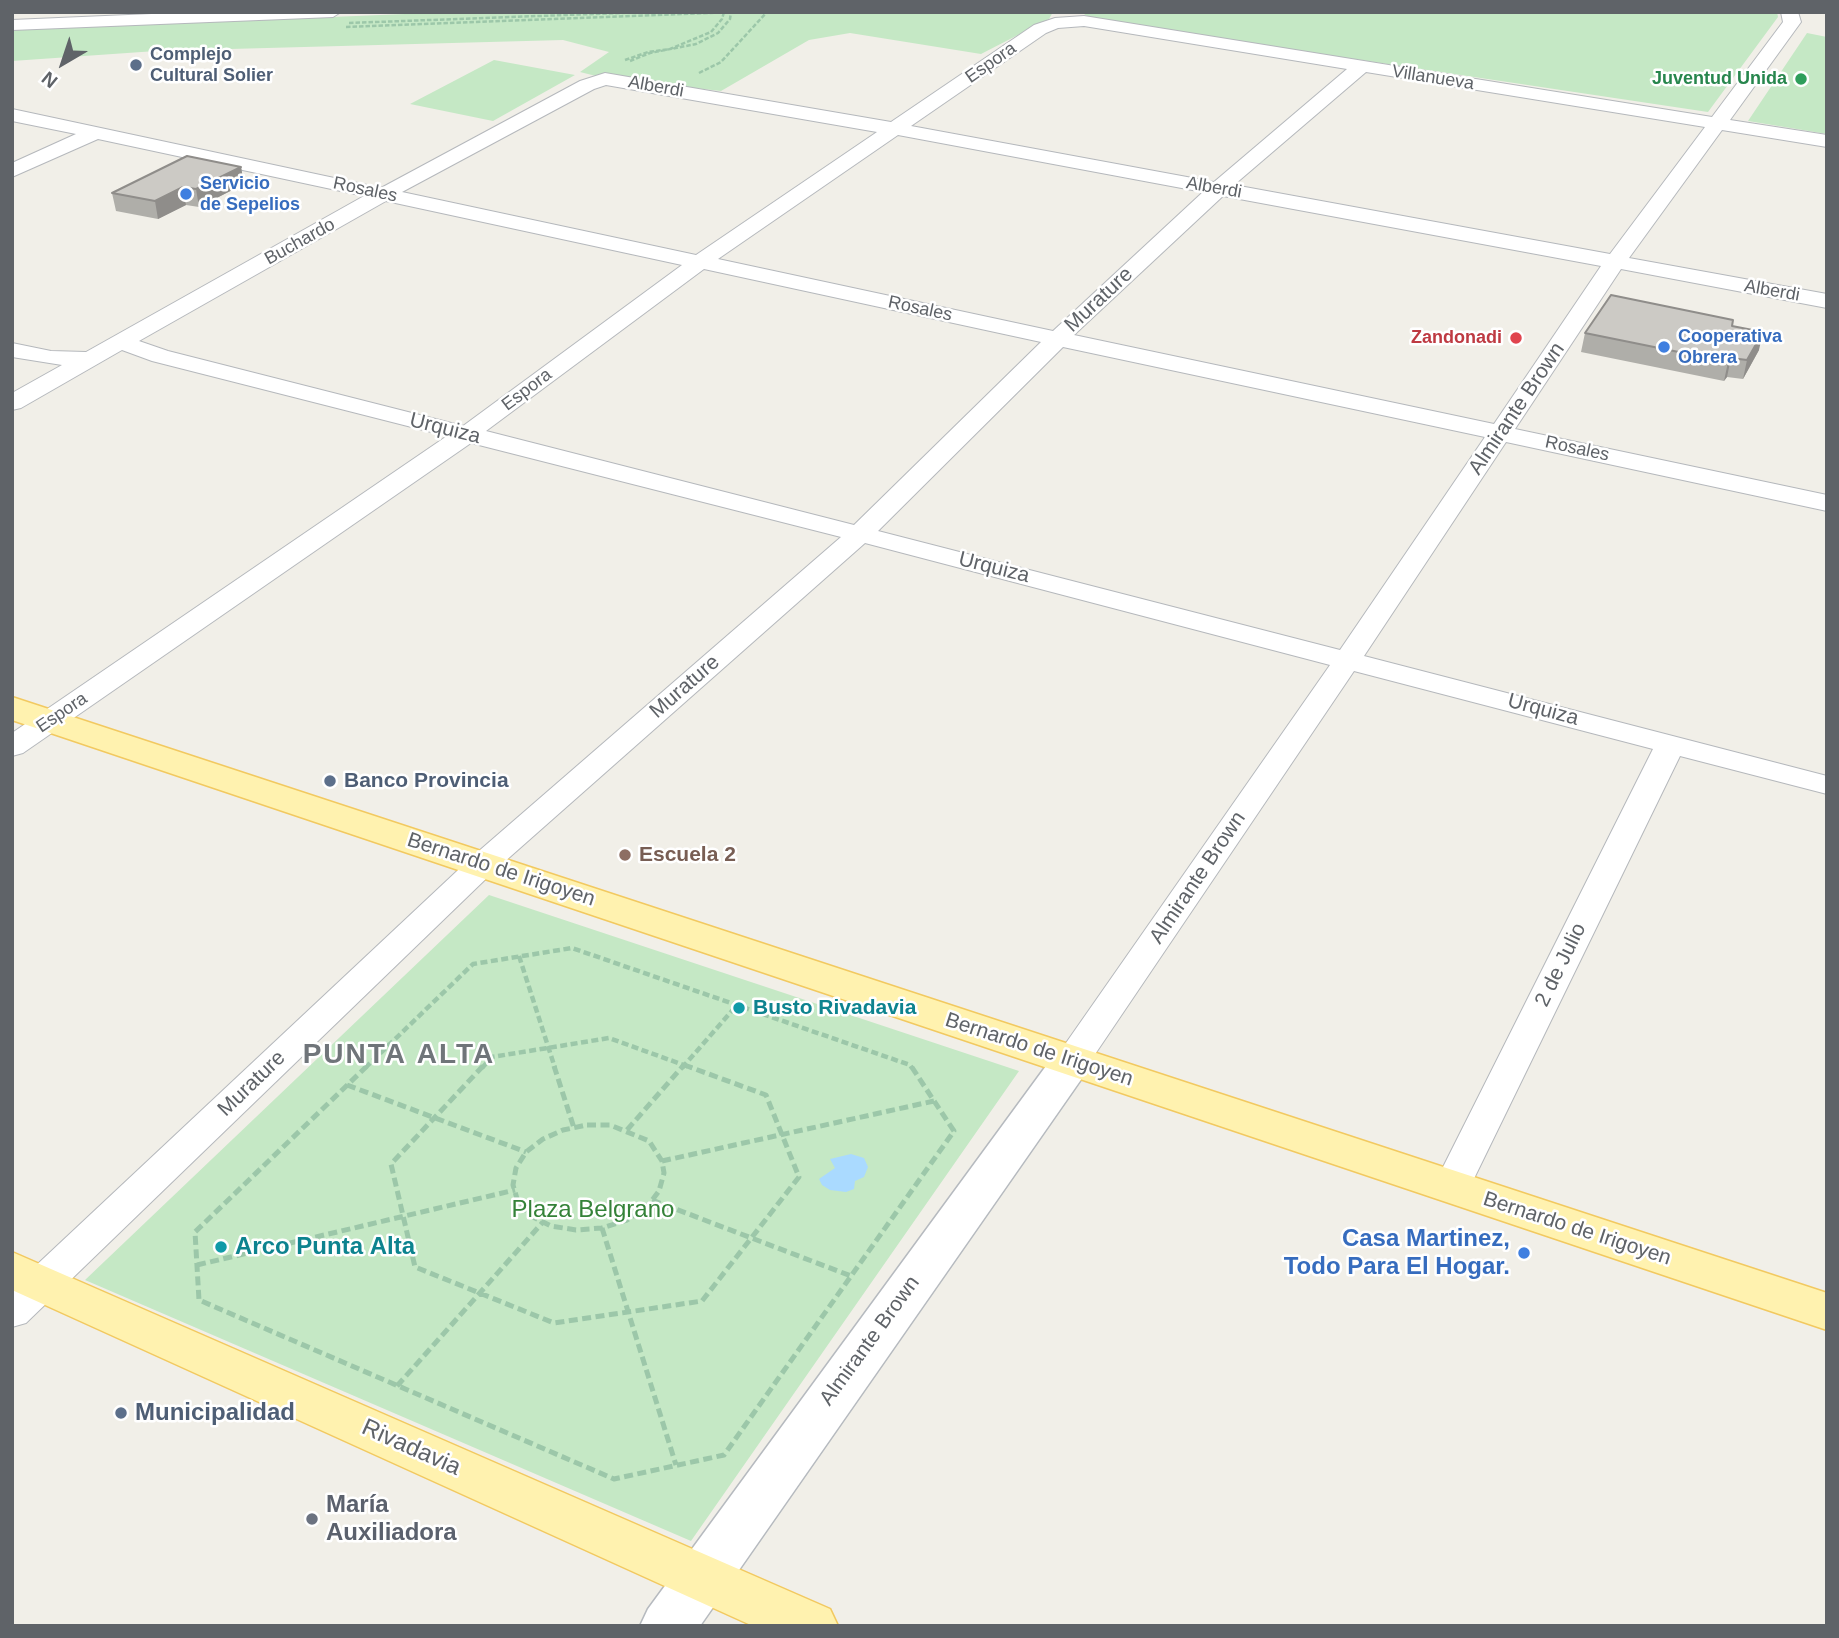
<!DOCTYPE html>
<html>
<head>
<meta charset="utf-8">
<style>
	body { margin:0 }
	#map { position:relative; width:1839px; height:1638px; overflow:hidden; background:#f1efe8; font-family:Arial,sans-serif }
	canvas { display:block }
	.frame { position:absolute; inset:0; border:14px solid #5f6368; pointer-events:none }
	.north { position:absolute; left:28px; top:28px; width:70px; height:70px; -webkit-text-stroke:5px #fff; paint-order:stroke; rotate:219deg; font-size:19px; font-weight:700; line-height:28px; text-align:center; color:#5f6368 }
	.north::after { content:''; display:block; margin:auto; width:24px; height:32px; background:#5f6368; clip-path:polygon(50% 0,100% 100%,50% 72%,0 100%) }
</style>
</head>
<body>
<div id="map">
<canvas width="1839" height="1638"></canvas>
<div class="frame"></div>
<div class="north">N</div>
</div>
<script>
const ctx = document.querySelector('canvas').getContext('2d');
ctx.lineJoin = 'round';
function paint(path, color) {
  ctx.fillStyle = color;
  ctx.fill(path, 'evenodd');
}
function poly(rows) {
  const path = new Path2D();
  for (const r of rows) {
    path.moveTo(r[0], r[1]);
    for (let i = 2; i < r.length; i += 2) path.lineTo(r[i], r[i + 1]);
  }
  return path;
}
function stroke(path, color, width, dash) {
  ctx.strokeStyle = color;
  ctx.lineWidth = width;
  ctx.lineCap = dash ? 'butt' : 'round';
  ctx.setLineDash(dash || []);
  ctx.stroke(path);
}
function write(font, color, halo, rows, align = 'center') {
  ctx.font = font + ' Arial,sans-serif';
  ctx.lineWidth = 5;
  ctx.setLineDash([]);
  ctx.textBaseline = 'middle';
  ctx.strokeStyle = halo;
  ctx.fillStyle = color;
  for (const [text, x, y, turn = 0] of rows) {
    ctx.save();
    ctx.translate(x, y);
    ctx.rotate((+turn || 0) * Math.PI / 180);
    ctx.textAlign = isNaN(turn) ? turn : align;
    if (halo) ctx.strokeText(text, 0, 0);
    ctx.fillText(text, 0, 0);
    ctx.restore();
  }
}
const green = poly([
	[454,12,1053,12,1049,19,981,54,850,33,809,40,721,91,604,78,580,72,609,52,563,40,156,51,12,61,12,30],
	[1081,12,1777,12,1778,17,1708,112,1093,20],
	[1807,33,1827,37,1827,134,1748,121],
	[494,60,575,75,493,121,410,104],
	[489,895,1019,1071,691,1541,85,1280]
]);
const water = poly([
	[851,1154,864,1158,868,1167,864,1177,855,1181,854,1189,846,1192,830,1190,822,1185,819,1179,835,1168,830,1159]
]);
const pathFar2 = poly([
	[349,23,647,12],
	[346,27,734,12],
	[625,60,648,52,670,49,711,32,722,19,724,12],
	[630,61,650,53,696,44,718,33,730,19,731,12],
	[699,73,721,62,767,12]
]);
const pathFar1 = poly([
	[519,956,555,1068],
	[365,1068,473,964,572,948,910,1065,912,1068],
	[482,1068,492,1057,609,1038,692,1068],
	[682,1068,737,1005]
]);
const path = poly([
	[367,1066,195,1232,199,1300,614,1479,724,1455,954,1131,911,1066],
	[483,1066,391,1164,415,1267,554,1323,702,1301,799,1177,766,1095,687,1066],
	[554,1066,574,1128],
	[347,1085,526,1152],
	[587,1125,610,1125,649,1141,662,1161,664,1173,659,1191,647,1207,627,1220,602,1228,576,1230,551,1226,531,1216,518,1202,513,1185,516,1168,526,1152,543,1139,563,1130,587,1125],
	[627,1130,683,1066],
	[662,1161,934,1101],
	[652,1200,851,1276],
	[602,1228,676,1465],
	[197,1265,515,1190],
	[397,1386,543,1222]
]);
const minor = poly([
	[198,12,341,12,333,17,12,30,12,20,198,12],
	[1781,12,1798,12,1801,22,1730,120,1827,135,1827,147,1722,130,1629,258,1827,294,1827,308,1621,269,1515,429,1827,495,1827,511,1506,442,1364,656,1827,776,1827,794,1680,756,1465,1197,1452,1200,1439,1197,1433,1187,1653,749,1354,671,1085,1069,1072,1073,1059,1069,1054,1061,1059,1053,1330,665,865,543,494,871,26,1323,12,1327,12,1288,472,857,841,537,471,443,23,753,12,756,12,733,447,436,152,361,122,350,21,408,12,410,12,393,62,365,12,357,12,343,51,351,86,352,364,196,98,139,12,177,12,163,76,134,12,121,12,109,381,188,580,81,605,73,891,122,1034,25,1055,18,1084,16,1712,117,1783,22,1781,12],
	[1084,26,1347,69,1214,182,911,126,1046,33,1058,28,1084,26],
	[1366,72,1705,127,1610,254,1234,185,1366,72],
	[606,85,877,132,696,255,402,192,594,89,606,85],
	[898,135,1203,192,1053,331,718,259,898,135],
	[1223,196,1601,266,1494,424,1074,335,1223,196],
	[386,201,682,265,463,426,168,351,139,341,386,201],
	[704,269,1041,342,854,525,486,431,704,269],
	[1063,347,1485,437,1340,650,878,531,1063,347]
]);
const secondary = poly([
	[1072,1046,1087,1051,1094,1061,1087,1071,700,1626,640,1626,648,1609,1057,1051,1072,1046]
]);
const primary = poly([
	[12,697,1827,1293,1827,1330,12,720,12,697],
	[12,1252,830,1609,838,1626,753,1626,12,1290,12,1252]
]);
const wall = poly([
	[241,167,244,184,199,207,186,205,158,219,116,211,112,193],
	[1732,326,1759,350,1743,379,1727,377,1724,381,1581,352,1585,333]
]);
const shadedWall = poly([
	[241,167,244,184,199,207,196,189],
	[183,187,186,205,158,219,155,201],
	[1763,332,1759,350,1743,379,1747,360],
	[1731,358,1727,377,1724,381,1728,362]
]);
const building = poly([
	[187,156,241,167,196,189,183,187,155,201,112,193,187,156],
	[1611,295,1733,320,1732,326,1763,332,1747,360,1731,358,1728,362,1585,333,1611,295]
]);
const markers = [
	[136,65,7,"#5c6f8a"],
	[1801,79,7,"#2e9e5b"],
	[186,194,7,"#3f7fe0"],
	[1516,338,7,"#e0444e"],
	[1664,347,7,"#3f7fe0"],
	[330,781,7,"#5c6f8a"],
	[625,855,7,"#8d6e63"],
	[739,1008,7,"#0f9aa8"],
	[221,1247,7,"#0f9aa8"],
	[1524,1253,7,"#3f7fe0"],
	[121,1413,7,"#5c6f8a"],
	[312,1519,7,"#6b7280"]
];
const farServicenames = [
	["Complejo",150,55],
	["Cultural Solier",150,76]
];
const farStreetnames = [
	["Espora",991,63,-35],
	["Villanueva",1433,78,9],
	["Alberdi",656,87,10],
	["Alberdi",1214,188,10],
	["Rosales",365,190,12],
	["Buchardo",300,242,-29],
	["Alberdi",1772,291,10],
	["Rosales",920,309,12],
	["Espora",527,390,-37],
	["Rosales",1577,449,12],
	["Espora",62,713,-34]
];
const farLeisurenames = [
	["Juventud Unida",1787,79]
];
const farShopnames = [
	["Servicio",200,184],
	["de Sepelios",200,205],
	["Cooperativa",1678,337],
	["Obrera",1678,358]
];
const farHealthnames = [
	["Zandonadi",1502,338]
];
const streetNames = [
	["Murature",1099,300,-43],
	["Almirante Brown",1517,409,-56],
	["Urquiza",445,429,14],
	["Urquiza",994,568,14],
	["Murature",685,687,-41],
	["Urquiza",1543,710,15],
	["Bernardo de Irigoyen",501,870,18],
	["Almirante Brown",1198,878,-56],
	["2 de Julio",1561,965,-64],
	["Bernardo de Irigoyen",1039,1050,18],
	["Murature",252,1084,-44],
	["Bernardo de Irigoyen",1577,1229,18],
	["Almirante Brown",870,1341,-54]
];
const serviceNames = [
	["Banco Provincia",344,781]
];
const educationNames = [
	["Escuela 2",639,855]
];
const cultureNames = [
	["Busto Rivadavia",753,1008]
];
const nearParknames = [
	["Plaza Belgrano",593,1210]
];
const nearShopnames = [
	["Casa Martinez,",1510,1239],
	["Todo Para El Hogar.",1510,1267]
];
const nearCulturenames = [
	["Arco Punta Alta",235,1247]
];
const nearServicenames = [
	["Municipalidad",135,1413]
];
const nearStreetnames = [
	["Rivadavia",411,1448,24]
];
const nearWorshipnames = [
	["María",326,1505],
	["Auxiliadora",326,1533]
];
const districtNames = [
	["PUNTA ALTA",399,1055]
];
paint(green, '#c5e8c5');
paint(water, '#aadaff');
stroke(minor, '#b5b8bc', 2);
stroke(secondary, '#b6babf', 3);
stroke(primary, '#f2c960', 3);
stroke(pathFar2, '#9cc7a9', 2.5, [4.5, 2]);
stroke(pathFar1, '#9cc7a9', 4.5, [7, 3.5]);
stroke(path, '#9cc7a9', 5, [9, 4.5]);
paint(minor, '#fff');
paint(secondary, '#fff');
paint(primary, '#fff2af');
paint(wall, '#afaea9');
paint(shadedWall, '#8f8d8a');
paint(building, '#cccac5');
stroke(building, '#8f8d8a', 2);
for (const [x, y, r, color] of markers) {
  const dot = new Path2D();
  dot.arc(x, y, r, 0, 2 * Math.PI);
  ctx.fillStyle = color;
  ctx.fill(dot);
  stroke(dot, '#fff', 2.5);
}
write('bold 18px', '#4e5e75', '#fff', farServicenames, 'left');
write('18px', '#5f6368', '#fff', farStreetnames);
write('bold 18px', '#27864d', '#fff', farLeisurenames, 'right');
write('bold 18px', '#366cbe', '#fff', farShopnames, 'left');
write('bold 18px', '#be3a42', '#fff', farHealthnames, 'right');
write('21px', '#5f6368', '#fff', streetNames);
write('bold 21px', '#4e5e75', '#fff', serviceNames, 'left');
write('bold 21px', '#785e54', '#fff', educationNames, 'left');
write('bold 21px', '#0d838f', '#fff', cultureNames, 'left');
write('24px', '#348238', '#fff', nearParknames);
write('bold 24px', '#366cbe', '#fff', nearShopnames, 'right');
write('bold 24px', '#0d838f', '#fff', nearCulturenames, 'left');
write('bold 24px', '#4e5e75', '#fff', nearServicenames, 'left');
write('24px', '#5f6368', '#fff', nearStreetnames);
write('bold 24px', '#5b616d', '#fff', nearWorshipnames, 'left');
ctx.letterSpacing = '2px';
write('bold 28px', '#70757a', '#fff', districtNames);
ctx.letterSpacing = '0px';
</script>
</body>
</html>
